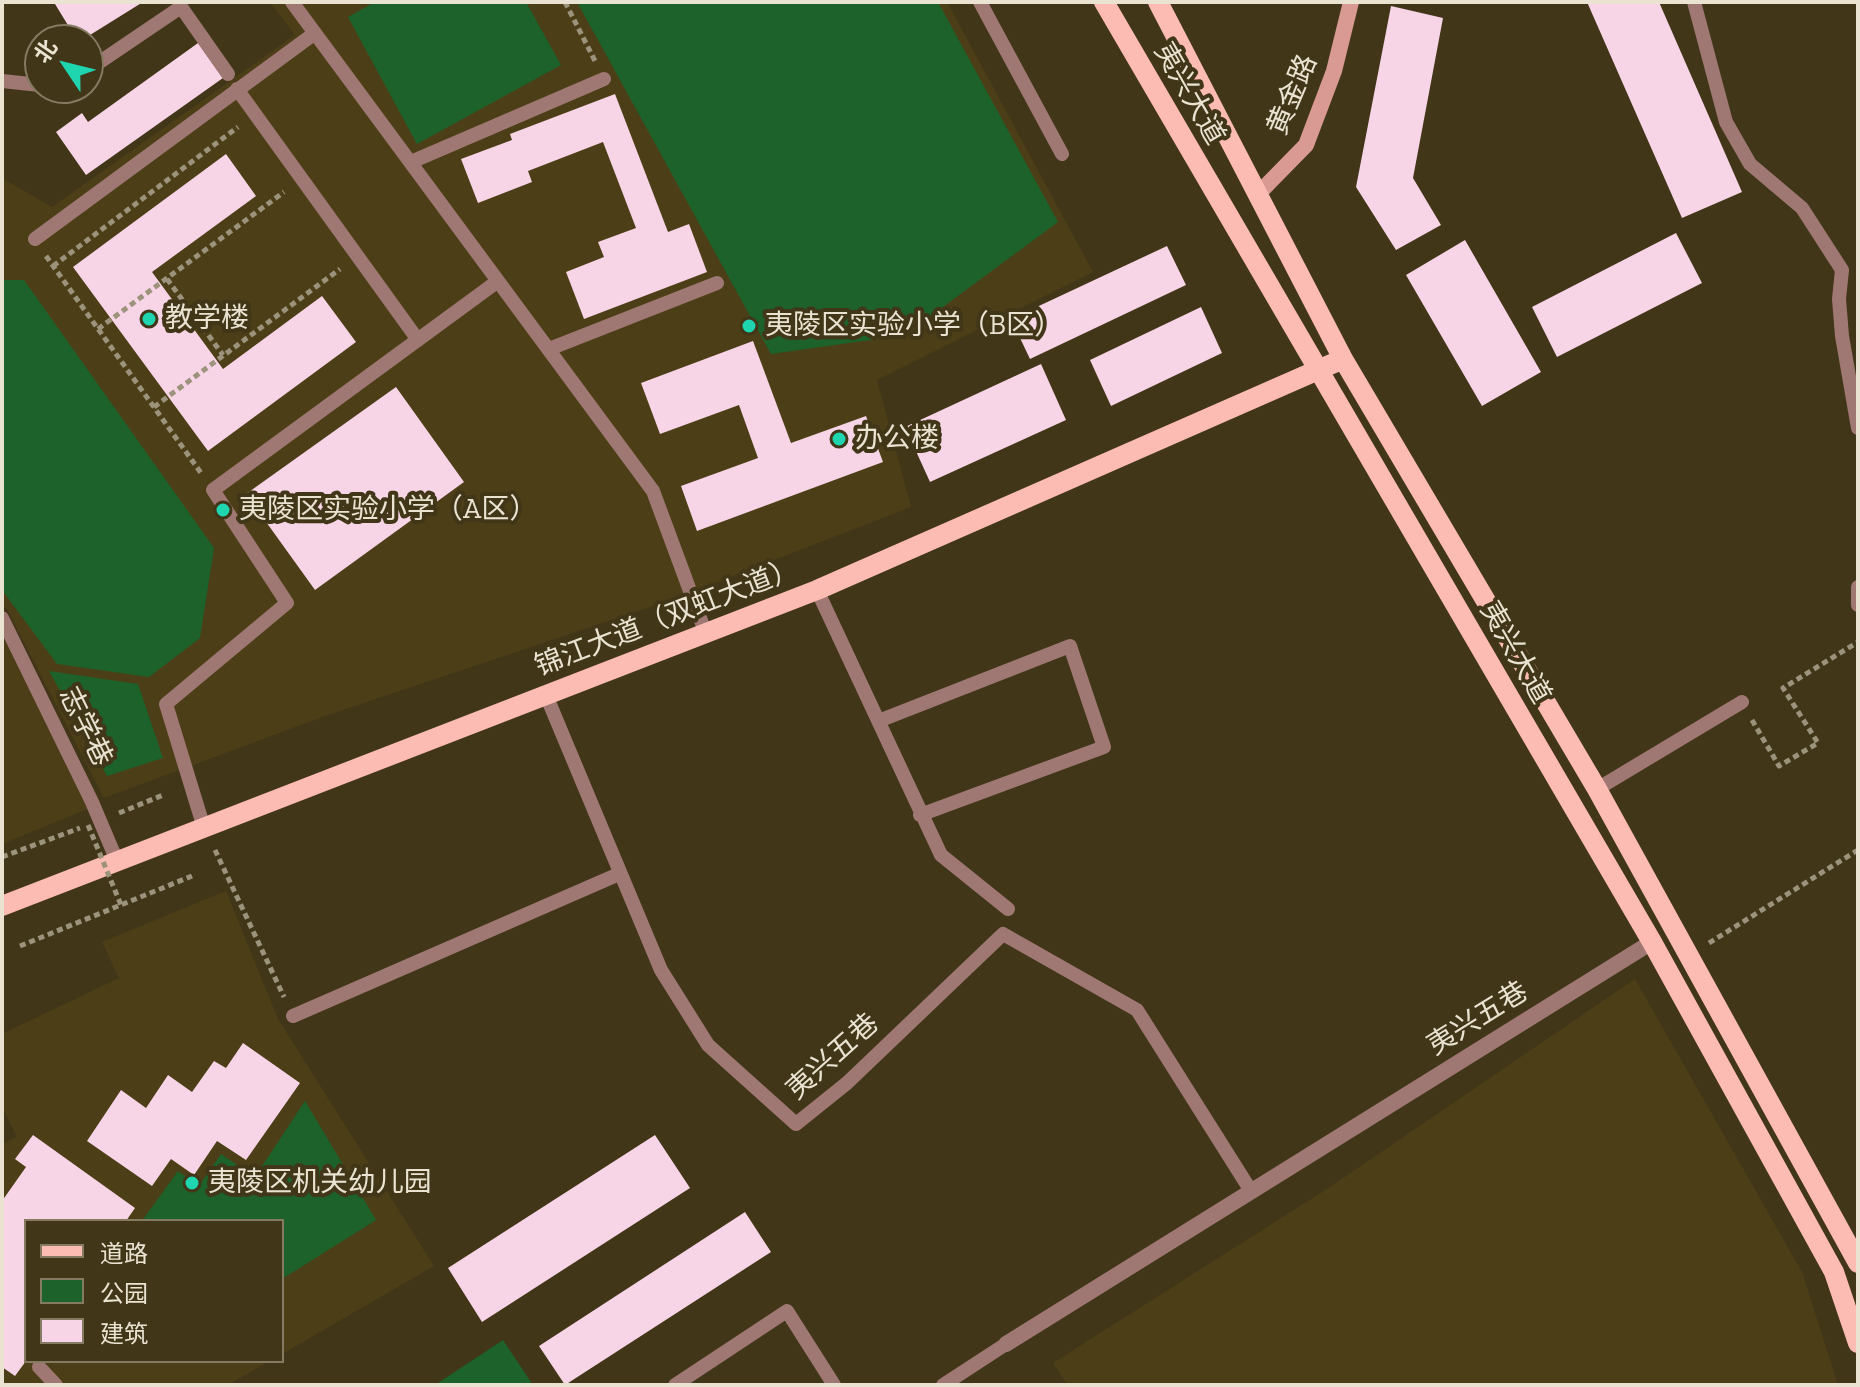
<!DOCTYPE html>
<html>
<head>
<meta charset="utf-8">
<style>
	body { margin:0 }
	#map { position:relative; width:1860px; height:1387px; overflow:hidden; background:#413618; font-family:"Zilla Slab","Noto Sans SC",serif }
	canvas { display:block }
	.frame { position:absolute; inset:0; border:4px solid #eae3d2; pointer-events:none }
	.legend { position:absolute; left:24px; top:1219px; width:260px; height:144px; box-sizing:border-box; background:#413618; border:2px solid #857b62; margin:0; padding:10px 14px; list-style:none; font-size:24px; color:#eae3d2 }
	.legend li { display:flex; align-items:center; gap:16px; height:40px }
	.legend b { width:40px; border:2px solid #857b62 }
	.north { position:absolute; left:24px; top:24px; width:80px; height:80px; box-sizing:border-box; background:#413618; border:2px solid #857b62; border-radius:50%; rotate:305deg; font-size:22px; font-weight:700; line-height:32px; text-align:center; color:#eae3d2 }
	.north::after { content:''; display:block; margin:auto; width:28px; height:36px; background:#1ed5b0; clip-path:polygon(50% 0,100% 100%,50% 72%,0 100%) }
</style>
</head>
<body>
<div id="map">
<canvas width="1860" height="1387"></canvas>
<div class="frame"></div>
<ul class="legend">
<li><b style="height:10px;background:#fcbbb3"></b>道路</li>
<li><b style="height:22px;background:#1c622a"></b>公园</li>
<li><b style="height:22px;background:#f7d4e6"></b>建筑</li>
</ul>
<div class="north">北</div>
</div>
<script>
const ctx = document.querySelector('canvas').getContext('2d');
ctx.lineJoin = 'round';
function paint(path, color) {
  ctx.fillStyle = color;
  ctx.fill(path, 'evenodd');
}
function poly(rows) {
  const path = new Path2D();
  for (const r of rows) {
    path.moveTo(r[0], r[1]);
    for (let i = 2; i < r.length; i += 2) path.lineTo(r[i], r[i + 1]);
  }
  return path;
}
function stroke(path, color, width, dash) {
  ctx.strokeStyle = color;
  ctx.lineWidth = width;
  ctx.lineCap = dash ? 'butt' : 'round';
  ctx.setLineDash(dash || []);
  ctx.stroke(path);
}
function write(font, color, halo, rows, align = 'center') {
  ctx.font = font + ' "Zilla Slab","Noto Sans SC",serif';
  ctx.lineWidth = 8;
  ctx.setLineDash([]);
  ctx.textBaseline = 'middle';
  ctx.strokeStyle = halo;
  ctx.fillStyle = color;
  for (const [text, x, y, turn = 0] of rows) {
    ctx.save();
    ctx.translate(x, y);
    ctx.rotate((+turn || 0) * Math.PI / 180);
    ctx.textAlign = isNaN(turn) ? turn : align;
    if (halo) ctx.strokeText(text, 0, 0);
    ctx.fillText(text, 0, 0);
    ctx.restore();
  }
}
const built = poly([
	[270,2,947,2,1093,272,877,380,911,507,671,600,325,716,104,798,7,609,2,607,2,178,52,207,295,35],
	[2,635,90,808,2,844],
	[226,891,278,1019,434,1266,282,1354,282,1221,26,1221,26,1361,269,1361,228,1385,2,1385,2,1144,17,1137,2,1107,2,1034,119,978,102,942],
	[1635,979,1802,1272,1838,1385,1068,1385,1053,1363,1330,1187]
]);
const green = poly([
	[375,2,526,2,561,65,417,144,348,17],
	[577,2,938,2,1058,222,905,335,771,354],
	[2,280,24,280,214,548,200,638,149,677,57,664,2,590],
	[49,671,138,684,163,758,107,776],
	[305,1101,376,1220,282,1279,282,1221,142,1221,178,1171,199,1186,221,1154,255,1177],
	[503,1340,533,1385,435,1385]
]);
const building = poly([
	[59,2,143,2,82,40,77,40,55,4],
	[1587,2,1659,2,1742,192,1682,218],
	[1391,6,1443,18,1413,178,1441,225,1396,250,1356,187],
	[198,43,223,78,86,175,56,132,82,113,88,122],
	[615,94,668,232,689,224,707,272,584,319,566,272,604,257,598,242,636,228,603,142,528,171,532,182,478,203,461,159,512,140,510,134],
	[226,154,256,196,152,272,223,369,322,296,356,342,208,451,73,267],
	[1676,233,1702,283,1557,357,1532,307],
	[1465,240,1541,372,1482,406,1406,275],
	[1167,246,1186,285,1030,359,1011,319],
	[1201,307,1222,353,1111,406,1090,360],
	[753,341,791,443,866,416,883,462,697,531,681,486,758,458,739,405,660,434,641,383],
	[1041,364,1066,420,930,482,905,427],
	[396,387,464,482,315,590,246,494],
	[243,1043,300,1083,246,1160,217,1141,194,1175,171,1159,152,1186,87,1141,121,1090,146,1108,168,1075,192,1092,214,1061,226,1068],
	[33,1135,135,1208,126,1221,26,1221,26,1361,15,1376,2,1367,2,1201,26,1167,15,1159],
	[655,1135,690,1188,482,1322,448,1268],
	[745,1212,771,1252,565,1385,539,1346]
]);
const path = poly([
	[565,2,595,61],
	[46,256,201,473],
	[53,266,238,127],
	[167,279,223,355],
	[98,329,284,192],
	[154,407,340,269],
	[1752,720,1779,766,1818,743,1783,688,1858,642],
	[119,813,163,795],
	[215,850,284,997],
	[2,857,80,828],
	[1709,943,1858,850],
	[20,946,192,876]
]);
const service = poly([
	[292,2,653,491,706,634],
	[980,2,1062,154],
	[1694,2,1726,122,1750,164,1802,208,1842,270,1839,299,1842,336,1858,428],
	[88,70,181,7,228,74],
	[2,81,40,85],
	[237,89,418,340],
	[411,162,604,79],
	[35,239,315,33],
	[549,349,717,283],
	[1858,587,1858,605],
	[817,590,941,855,1008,909],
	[2,618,92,802,117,861],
	[546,695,661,970,708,1045,796,1124,847,1083,1003,934,1137,1010,1251,1191],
	[881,720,1070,646,1104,747,920,815],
	[1597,789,1742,702],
	[204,828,166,704,287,603,213,490,498,281],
	[293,1016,619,874],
	[39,1367,56,1385],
	[675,1385,787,1311,834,1385],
	[943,1385,1006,1344]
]);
const minor = poly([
	[1006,1344,1652,942]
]);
const secondary = poly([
	[1258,194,1306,145,1334,71,1351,2]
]);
const primary = poly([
	[1104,2,1652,942,1834,1272,1858,1343],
	[1158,2,1343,359,1597,789,1858,1263],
	[2,906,817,590,1343,359]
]);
const pathBridge = poly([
	[88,825,121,905]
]);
const markers = [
	[149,319,8,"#1ed5b0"],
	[749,326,8,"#1ed5b0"],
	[839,439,8,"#1ed5b0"],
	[223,510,8,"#1ed5b0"],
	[192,1183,8,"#1ed5b0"]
];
const streetNames = [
	["夷兴大道",1189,94,60],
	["黄金路",1293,95,-67],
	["锦江大道（双虹大道）",667,618,-21],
	["夷兴大道",1515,653,60],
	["志学巷",85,727,64],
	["夷兴五巷",1478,1019,-32],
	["夷兴五巷",833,1057,-42]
];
const poiNames = [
	["教学楼",165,319],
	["夷陵区实验小学（B区）",765,326],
	["办公楼",855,439],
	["夷陵区实验小学（A区）",239,510],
	["夷陵区机关幼儿园",208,1183]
];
paint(built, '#4c3f17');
paint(green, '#1c622a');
paint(building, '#f7d4e6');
stroke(path, '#9c937c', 5, [6, 4]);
stroke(service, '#9f7773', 14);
stroke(minor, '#9f7773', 16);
stroke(secondary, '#da9a94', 16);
stroke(primary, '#fcbbb3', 20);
stroke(pathBridge, '#9c937c', 5, [6, 4]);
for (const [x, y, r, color] of markers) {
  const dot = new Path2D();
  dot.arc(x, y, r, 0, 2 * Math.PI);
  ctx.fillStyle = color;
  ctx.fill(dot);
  stroke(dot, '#413618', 3);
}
write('28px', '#eae3d2', '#413618', streetNames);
write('28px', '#eae3d2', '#413618', poiNames, 'left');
</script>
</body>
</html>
